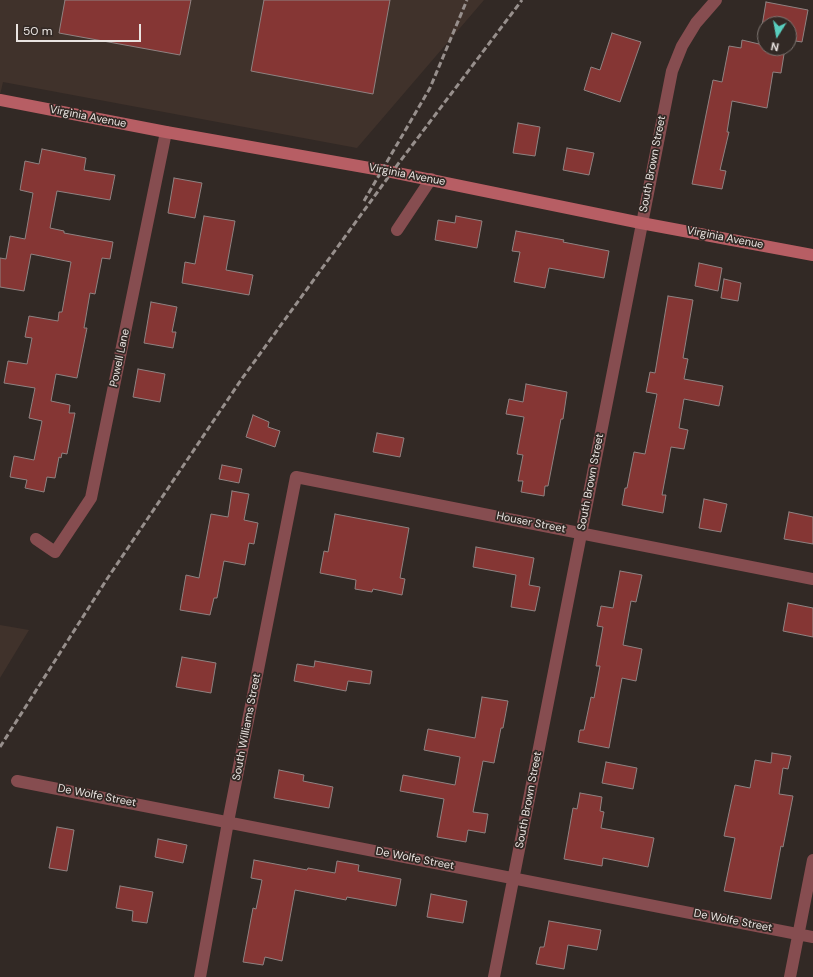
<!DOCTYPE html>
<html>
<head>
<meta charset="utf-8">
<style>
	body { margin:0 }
	#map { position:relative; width:813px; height:977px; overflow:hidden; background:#322925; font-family:"DM Sans",sans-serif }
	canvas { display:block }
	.north { position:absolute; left:757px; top:16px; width:40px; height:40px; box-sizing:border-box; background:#322925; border:1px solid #7c7470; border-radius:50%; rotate:191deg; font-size:11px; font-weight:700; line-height:16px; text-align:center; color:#eae4e1 }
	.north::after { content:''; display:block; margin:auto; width:14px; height:18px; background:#59cebe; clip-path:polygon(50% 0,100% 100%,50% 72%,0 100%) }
	.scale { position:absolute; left:16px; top:24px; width:125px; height:18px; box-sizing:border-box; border:2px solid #eae4e1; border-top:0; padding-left:5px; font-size:12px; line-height:14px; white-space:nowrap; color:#eae4e1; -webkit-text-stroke:3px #322925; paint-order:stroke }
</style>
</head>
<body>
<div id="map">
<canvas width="813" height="977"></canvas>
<div class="north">N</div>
<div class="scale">50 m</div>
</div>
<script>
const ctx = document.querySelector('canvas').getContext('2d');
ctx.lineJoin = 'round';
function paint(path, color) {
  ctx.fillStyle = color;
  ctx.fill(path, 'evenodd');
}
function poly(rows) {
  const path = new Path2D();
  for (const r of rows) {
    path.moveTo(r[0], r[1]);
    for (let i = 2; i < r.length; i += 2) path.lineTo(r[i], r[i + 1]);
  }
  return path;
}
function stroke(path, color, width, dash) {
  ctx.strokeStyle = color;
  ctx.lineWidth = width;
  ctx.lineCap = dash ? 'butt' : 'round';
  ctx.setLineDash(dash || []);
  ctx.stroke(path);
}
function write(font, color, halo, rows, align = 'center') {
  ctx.font = font + ' "DM Sans",sans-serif';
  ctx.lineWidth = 3.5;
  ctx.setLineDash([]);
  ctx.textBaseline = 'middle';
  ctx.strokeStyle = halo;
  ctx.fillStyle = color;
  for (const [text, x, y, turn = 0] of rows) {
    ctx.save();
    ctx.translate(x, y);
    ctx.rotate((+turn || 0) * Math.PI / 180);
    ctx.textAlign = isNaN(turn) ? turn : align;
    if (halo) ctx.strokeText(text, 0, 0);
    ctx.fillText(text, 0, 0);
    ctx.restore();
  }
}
const built = poly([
	[0,0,484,0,357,148,3,82,0,95],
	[0,625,29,630,0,678]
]);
const building = poly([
	[65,0,191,0,180,55,59,33,65,0],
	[264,0,390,0,373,94,251,71,264,0],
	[766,2,808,10,802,42,789,40,789,24,765,24,765,48,785,48,781,73,773,72,767,108,732,101,727,132,729,132,720,170,726,171,722,189,692,184,713,80,722,82,729,46,741,48,742,40,759,44,766,2],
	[612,33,641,42,620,102,584,90,591,67,600,70,612,33],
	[518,123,540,127,535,156,513,153,518,123],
	[567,148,594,153,589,175,563,170,567,148],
	[42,149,86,158,84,170,115,175,110,200,57,191,50,228,64,231,64,233,113,242,110,259,102,258,95,294,90,293,84,328,87,328,77,378,56,374,51,401,70,405,69,413,75,413,67,454,62,453,61,458,59,457,55,478,47,477,44,492,25,488,27,480,10,477,14,456,34,460,42,421,29,418,35,388,4,383,8,361,27,364,32,338,25,337,29,316,58,321,59,312,62,312,71,262,31,254,24,291,0,287,0,258,6,259,10,236,25,239,33,193,20,190,25,161,39,164,42,149],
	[174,178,202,183,195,218,168,213,174,178],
	[204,216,235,221,226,270,253,275,249,295,182,283,185,262,195,264,204,216],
	[456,216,482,221,477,248,435,240,438,220,455,223,456,216],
	[516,231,564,240,563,242,609,251,604,278,549,268,545,288,514,282,520,252,512,251,516,231],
	[699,263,722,268,718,291,695,286,699,263],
	[724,279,741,283,738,301,721,298,724,279],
	[668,296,693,300,683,358,688,359,684,379,723,386,719,406,684,399,679,428,688,430,684,449,671,447,662,495,666,495,663,513,622,505,625,488,627,488,634,452,645,454,657,394,646,392,650,372,655,373,668,296],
	[151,302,177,307,172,332,176,332,173,348,144,343,151,302],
	[138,369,165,374,160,402,133,397,138,369],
	[526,384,567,392,563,419,561,419,548,486,545,486,544,496,521,492,523,481,518,481,523,455,517,454,524,417,506,414,509,399,523,402,526,384],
	[253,415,269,422,268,427,280,431,275,447,246,437,253,415],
	[377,433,404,438,400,457,373,452,377,433],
	[222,465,242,469,239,483,219,479,222,465],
	[232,491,249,494,244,520,258,523,254,544,249,543,245,565,224,561,217,598,214,598,210,615,180,610,186,575,199,578,211,514,228,517,232,491],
	[704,499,727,504,721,532,699,528,704,499],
	[789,512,813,517,813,544,784,539,789,512],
	[335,514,409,528,400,578,405,579,402,595,373,589,372,592,355,589,356,580,320,573,324,551,328,552,335,514],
	[476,547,534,558,529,585,540,587,535,611,511,607,516,575,473,567,476,547],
	[620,571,642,575,636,602,631,601,623,645,642,649,636,681,622,678,609,748,578,742,580,730,584,730,591,697,594,698,600,666,596,666,603,627,597,626,601,606,613,608,620,571],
	[788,603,813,608,813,637,783,631,788,603],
	[182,657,216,663,211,693,176,687,182,657],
	[315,661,372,671,370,684,348,681,346,691,294,681,297,664,314,667,315,661],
	[482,697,508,701,503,728,501,728,494,763,483,761,473,812,488,814,485,833,468,830,466,842,437,837,444,799,400,791,403,775,455,785,460,757,424,750,428,729,475,738,482,697],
	[772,753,791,756,788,769,783,768,779,794,793,796,783,847,781,846,771,899,724,891,735,838,724,836,735,785,750,788,755,760,771,763,772,753],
	[606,762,637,768,633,789,602,783,606,762],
	[279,770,304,775,303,781,333,787,329,808,274,798,279,770],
	[580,793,602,797,600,811,604,812,601,828,654,838,648,867,603,858,602,866,564,859,573,808,577,809,580,793],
	[57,827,74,830,67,871,49,868,57,827],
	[158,839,187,845,183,863,155,857,158,839],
	[254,860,307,870,308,868,335,873,337,861,359,865,358,871,401,879,396,906,347,897,346,900,295,890,282,961,265,957,263,965,243,962,253,908,256,909,262,880,251,878,254,860],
	[120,886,153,892,147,923,132,921,133,911,116,908,120,886],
	[431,894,467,901,463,923,427,917,431,894],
	[549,921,601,930,597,950,568,945,564,969,536,964,540,947,544,947,549,921]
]);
const street = poly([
	[397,230,431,179],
	[36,539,55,552,91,498,166,132],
	[17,781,813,937],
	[200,977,228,822,296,477,813,579],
	[494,977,672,71,682,46,696,23,716,0],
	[790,977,813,860]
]);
const secondary = poly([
	[0,100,166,132,392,172,641,223,813,255]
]);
const rail = poly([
	[364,201,430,88,467,0],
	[0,747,107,579,241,380,392,172,522,0]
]);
const streetNames = [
	["Virginia Avenue",88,117,11],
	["South Brown Street",653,164,-79],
	["Virginia Avenue",407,175,11],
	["Virginia Avenue",725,238,11],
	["Powell Lane",120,358,-78],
	["South Brown Street",591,482,-79],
	["Houser Street",531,523,11],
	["South Williams Street",247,727,-79],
	["De Wolfe Street",97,796,11],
	["South Brown Street",529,800,-79],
	["De Wolfe Street",415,859,11],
	["De Wolfe Street",733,921,11]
];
paint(built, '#40322b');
paint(building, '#853634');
stroke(building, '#8f8281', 1);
stroke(street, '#864d50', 12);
stroke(secondary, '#b75e64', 12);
stroke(rail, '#978f8c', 3, [6, 3]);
write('11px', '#eae4e1', '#322925', streetNames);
</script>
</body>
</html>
